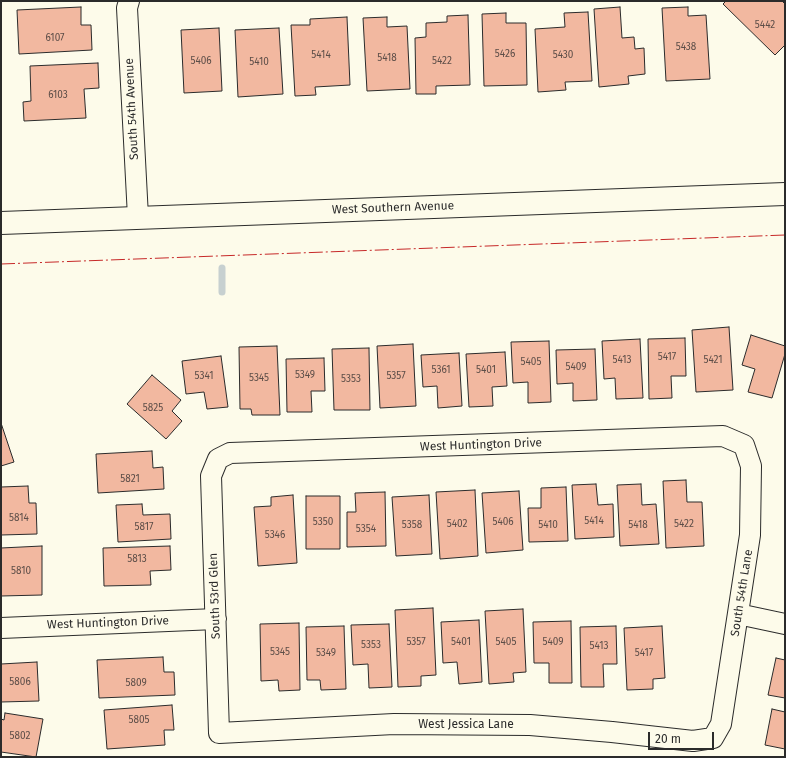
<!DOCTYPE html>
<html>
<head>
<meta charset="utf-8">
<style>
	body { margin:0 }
	#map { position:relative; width:786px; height:758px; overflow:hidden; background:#fdfbea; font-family:"Fira Sans",sans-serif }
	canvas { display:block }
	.frame { position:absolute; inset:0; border:2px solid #2b2b2b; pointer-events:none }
	.scale { position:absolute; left:648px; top:732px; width:66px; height:18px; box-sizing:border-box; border:2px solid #2b2b2b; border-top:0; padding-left:5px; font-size:12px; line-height:14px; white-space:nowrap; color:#2b2b2b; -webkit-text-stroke:3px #fdfbea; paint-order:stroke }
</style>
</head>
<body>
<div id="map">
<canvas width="786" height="758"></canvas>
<div class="frame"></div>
<div class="scale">20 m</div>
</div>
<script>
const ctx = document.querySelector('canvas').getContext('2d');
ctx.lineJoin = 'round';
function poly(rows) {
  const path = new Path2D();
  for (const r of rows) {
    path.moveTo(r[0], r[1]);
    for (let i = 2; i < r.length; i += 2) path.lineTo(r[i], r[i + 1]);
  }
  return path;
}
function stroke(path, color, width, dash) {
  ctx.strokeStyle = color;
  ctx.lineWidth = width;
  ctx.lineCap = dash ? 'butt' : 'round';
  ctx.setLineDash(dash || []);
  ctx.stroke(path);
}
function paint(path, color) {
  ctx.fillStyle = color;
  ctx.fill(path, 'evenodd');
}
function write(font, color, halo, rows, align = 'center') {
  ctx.font = font + ' "Fira Sans",sans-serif';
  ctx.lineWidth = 3;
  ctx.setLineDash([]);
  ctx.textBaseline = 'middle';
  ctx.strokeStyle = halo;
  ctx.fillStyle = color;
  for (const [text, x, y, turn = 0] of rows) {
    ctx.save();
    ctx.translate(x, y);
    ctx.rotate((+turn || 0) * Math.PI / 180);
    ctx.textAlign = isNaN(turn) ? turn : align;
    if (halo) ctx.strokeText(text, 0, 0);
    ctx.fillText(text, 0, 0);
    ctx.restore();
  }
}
const stream = poly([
	[222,268,222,292]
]);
const building = poly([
	[726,1,782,1,785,4,785,45,775,55,723,4,726,1],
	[81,7,81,25,91,25,92,50,19,54,17,10,81,7],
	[620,7,622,38,634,37,635,49,644,48,645,74,628,76,629,84,599,87,594,9,620,7],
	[688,7,688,16,706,15,710,79,666,81,662,8,688,7],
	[588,12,592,81,565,82,566,90,538,92,535,29,565,27,564,13,588,12],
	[506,13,506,23,526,23,527,85,484,86,482,14,506,13],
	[468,15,470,85,436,86,436,94,416,94,415,38,426,37,426,23,447,22,447,16,468,15],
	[347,17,350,85,315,87,316,95,295,96,291,25,310,25,310,19,347,17],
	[387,17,387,27,407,26,410,89,367,91,363,18,387,17],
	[219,28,222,91,184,93,181,30,219,28],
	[279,28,283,94,238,97,235,30,279,28],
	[98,63,99,88,84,89,86,118,24,121,23,102,31,101,30,66,98,63],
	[729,327,733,390,696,392,692,330,729,327],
	[751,335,785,346,785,354,772,398,748,392,755,369,742,365,751,335],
	[685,338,686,376,671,376,672,398,649,399,648,339,685,338],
	[640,339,643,398,616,399,615,378,604,379,602,341,640,339],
	[549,341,551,402,528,403,528,382,513,383,511,342,549,341],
	[413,344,416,406,380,408,377,346,413,344],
	[277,346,280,415,252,415,251,409,240,409,239,347,277,346],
	[369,348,370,410,334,410,332,349,369,348],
	[595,349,597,400,573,401,573,383,557,384,556,350,595,349],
	[505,352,507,386,492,387,493,406,469,407,466,354,505,352],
	[459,353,462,406,438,408,437,386,423,387,421,355,459,353],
	[221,356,228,407,207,409,204,392,186,394,182,361,221,356],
	[324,358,325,391,311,391,312,412,287,412,286,359,324,358],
	[152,375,181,400,172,411,182,421,166,439,127,404,152,375],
	[1,423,14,462,1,466,1,423],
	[152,451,153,468,163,467,164,489,98,493,96,454,152,451],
	[686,480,687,502,702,502,704,546,666,548,663,481,686,480],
	[596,484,598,505,613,504,614,537,575,539,572,485,596,484],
	[641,484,642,505,656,504,659,544,620,546,617,485,641,484],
	[28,486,29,503,36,503,37,534,1,535,1,487,28,486],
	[566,487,568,541,529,542,528,508,541,508,541,488,566,487],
	[475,490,478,556,440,559,436,492,475,490],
	[519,491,523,550,486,553,482,493,519,491],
	[385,492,386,546,347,547,347,512,356,512,355,493,385,492],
	[293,495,297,563,258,566,254,507,271,506,271,497,293,495],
	[429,495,432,554,396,556,392,497,429,495],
	[306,496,340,496,340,549,306,549,306,496],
	[142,504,143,515,170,514,171,539,118,542,116,505,142,504],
	[42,546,42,595,1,596,1,548,42,546],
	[170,546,171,570,150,571,151,585,104,586,103,548,170,546],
	[433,608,436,675,421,676,421,686,398,687,395,610,433,608],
	[523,609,526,672,513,673,514,682,489,684,485,611,523,609],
	[479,620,482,682,459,684,457,662,443,663,441,622,479,620],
	[571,621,572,683,549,683,549,663,534,663,533,622,571,621],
	[299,623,300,690,279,691,278,680,261,681,260,624,299,623],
	[389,624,392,687,369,688,368,664,353,665,351,625,389,624],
	[344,626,346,689,321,690,320,680,307,680,306,627,344,626],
	[616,626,617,664,603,664,604,687,581,687,580,627,616,626],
	[662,626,665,678,653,679,653,689,627,690,624,628,662,626],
	[163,657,164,672,174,672,175,695,99,698,97,660,163,657],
	[776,658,785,660,785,698,768,695,776,658],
	[37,662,39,701,1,702,1,664,37,662],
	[172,705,174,730,164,730,165,745,107,749,104,710,172,705],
	[772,709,785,712,785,749,765,745,772,709],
	[5,713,43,719,36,757,1,752,1,719,4,720,5,713]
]);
const minor = poly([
	[129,1,127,8,138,217],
	[723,436,744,445,751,466,750,535,721,724,713,738,693,741,612,732,530,725,394,724,219,733,211,476,218,459,230,453,723,436],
	[738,614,785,624],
	[1,628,216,619]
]);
const secondary = poly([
	[1,223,785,194]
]);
const power = poly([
	[1,264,785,235]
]);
const numberNames = [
	["5442",765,25],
	["6107",55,38],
	["5438",686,47],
	["5426",505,54],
	["5414",321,55],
	["5430",563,55],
	["5418",387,58],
	["5406",201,61],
	["5422",442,61],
	["5410",259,62],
	["6103",58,95],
	["5417",667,357],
	["5413",622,360],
	["5421",713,360],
	["5405",531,362],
	["5409",576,367],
	["5361",441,370],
	["5401",486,370],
	["5349",305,375],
	["5341",204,376],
	["5357",396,376],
	["5345",259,378],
	["5353",351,379],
	["5825",153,408],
	["5821",130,479],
	["5814",19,518],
	["5414",594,521],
	["5350",323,522],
	["5406",503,522],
	["5402",457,524],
	["5422",684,524],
	["5358",412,525],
	["5410",548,525],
	["5418",638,525],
	["5817",144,527],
	["5354",366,529],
	["5346",275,535],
	["5813",137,559],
	["5810",21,571],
	["5357",416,642],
	["5401",461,642],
	["5405",506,642],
	["5409",553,642],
	["5353",371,645],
	["5413",599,646],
	["5345",280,652],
	["5349",326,653],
	["5417",644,653],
	["5806",20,682],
	["5809",136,683],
	["5805",139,720],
	["5802",20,736]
];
const streetNames = [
	["South 54th Avenue",132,109,-93],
	["West Southern Avenue",393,208,-2],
	["West Huntington Drive",481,445,-2],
	["South 54th Lane",742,593,-81],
	["South 53rd Glen",215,596,-92],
	["West Huntington Drive",108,623,-2],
	["West Jessica Lane",466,725]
];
stroke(stream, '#c7d0d0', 7);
paint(building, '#f2b8a0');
stroke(building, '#2b2b2b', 1);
stroke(minor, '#2b2b2b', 22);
stroke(secondary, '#2b2b2b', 24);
stroke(minor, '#fdfbea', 20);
stroke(secondary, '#fdfbea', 22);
stroke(power, '#c62828', 1, [14, 3, 2, 3]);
write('10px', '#5d4e48', null, numberNames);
write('12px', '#2b2b2b', '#fdfbea', streetNames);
</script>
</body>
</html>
